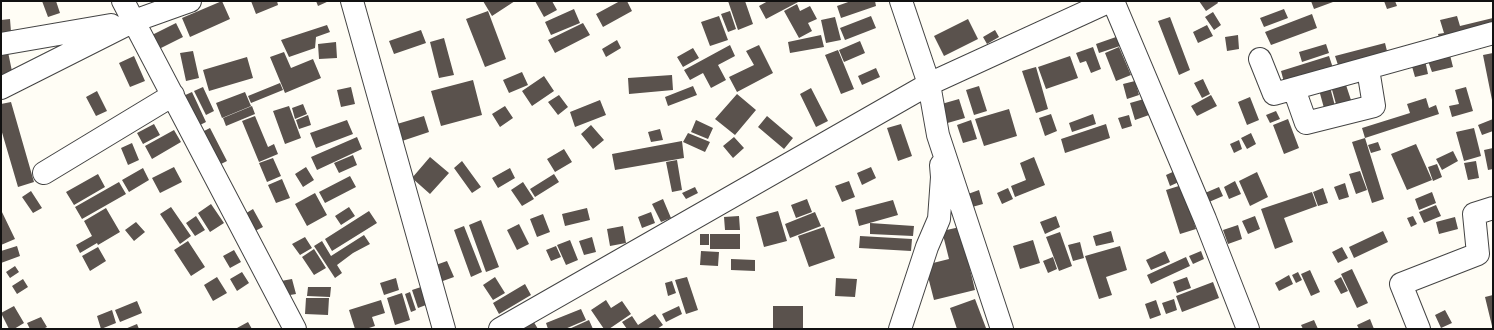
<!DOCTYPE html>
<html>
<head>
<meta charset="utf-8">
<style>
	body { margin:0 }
	#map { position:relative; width:1494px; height:330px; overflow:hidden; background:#fffdf5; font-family:"Roboto Serif",serif }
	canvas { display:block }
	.frame { position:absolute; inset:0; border:2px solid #111; pointer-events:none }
</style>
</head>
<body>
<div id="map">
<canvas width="1494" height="330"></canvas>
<div class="frame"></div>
</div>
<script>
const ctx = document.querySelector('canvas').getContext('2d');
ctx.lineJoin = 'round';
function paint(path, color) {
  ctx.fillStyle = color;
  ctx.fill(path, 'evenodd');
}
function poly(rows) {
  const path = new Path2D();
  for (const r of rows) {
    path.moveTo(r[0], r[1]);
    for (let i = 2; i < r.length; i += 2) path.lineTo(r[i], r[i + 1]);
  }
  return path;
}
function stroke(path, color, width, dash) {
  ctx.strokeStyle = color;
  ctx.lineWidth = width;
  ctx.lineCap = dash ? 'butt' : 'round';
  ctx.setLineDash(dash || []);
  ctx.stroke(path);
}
const building = poly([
	[42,1,56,1,60,13,48,17],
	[222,1,230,19,190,37,182,18],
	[251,1,277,1,278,5,256,14],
	[316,1,329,1,318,6],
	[483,1,515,1,492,16],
	[535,1,552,1,557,10,544,17],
	[620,1,627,1,632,11,603,27,596,14],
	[728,1,745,1,753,24,738,30],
	[768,1,800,1,766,19,759,6],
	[851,1,875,1,876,6,841,18,837,6],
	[1199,1,1217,1,1218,3,1206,11],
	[1311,1,1332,1,1333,2,1314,9],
	[1384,1,1395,1,1397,6,1387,9],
	[797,4,800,11,810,6,817,19,808,23,812,31,799,38,784,11],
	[574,9,580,23,551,35,545,22],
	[1284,9,1288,18,1264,27,1260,18],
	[488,11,506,59,485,67,466,19],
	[730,11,736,29,728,32,721,14],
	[1213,12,1221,25,1214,30,1205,17],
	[1312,14,1317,28,1271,45,1265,32],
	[719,16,728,40,710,46,701,22],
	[871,16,876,28,845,40,840,28],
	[1457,16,1460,26,1493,18,1493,32,1441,45,1438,34,1444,33,1440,20],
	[835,17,841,40,826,43,821,20],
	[1170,17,1190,70,1179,75,1158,21],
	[10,19,11,32,1,33,1,20],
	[968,19,978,39,944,56,934,36],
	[176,23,183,37,159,49,152,35],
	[583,23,590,35,555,53,548,40],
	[327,25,330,32,316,37,315,48,289,57,281,40],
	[1207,25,1213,36,1198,43,1193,32],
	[421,30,426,43,394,54,389,41],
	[995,30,999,37,987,44,983,37],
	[821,35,824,47,790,53,788,42],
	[1238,35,1239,49,1227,51,1225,37],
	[1116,37,1120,46,1099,53,1096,44],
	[444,38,454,75,439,78,430,42],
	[617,40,621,48,606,57,602,49],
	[860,41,865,53,844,62,839,50],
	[336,42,337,58,319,59,318,44],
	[1385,43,1388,55,1339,68,1335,56],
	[1326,44,1329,53,1302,62,1299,52],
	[730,45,735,56,718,65,726,80,711,88,703,73,690,80,684,70],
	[759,45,773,73,737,92,729,77,754,65,746,51],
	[1093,47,1101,69,1091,73,1086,61,1080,63,1076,53],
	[1119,47,1131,75,1116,81,1105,53],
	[693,48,699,58,683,67,677,57],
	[838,50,854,89,841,94,825,55],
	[193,51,199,78,186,81,180,53],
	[8,52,13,76,1,78,1,53],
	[284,52,291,68,313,59,321,78,285,93,270,57],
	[1493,53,1493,100,1492,100,1483,55],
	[1450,55,1453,67,1432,72,1428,61],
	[134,56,145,81,130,87,119,63],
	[1070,56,1078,78,1046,89,1038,67],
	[1329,56,1334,71,1285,86,1281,71],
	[247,57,253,78,209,91,203,70],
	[1425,60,1428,74,1415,77,1411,63],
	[1036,67,1048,109,1036,113,1022,71],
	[876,68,880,77,862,85,858,76],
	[522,72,528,85,509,93,503,80],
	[672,75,673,90,629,94,628,78],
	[544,76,554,91,532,106,522,91],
	[1203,79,1210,94,1202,98,1194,83],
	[473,80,482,115,441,126,431,91],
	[1135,81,1139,95,1127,99,1123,84],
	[1345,82,1351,100,1336,104,1331,86],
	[280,83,283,90,251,103,248,96],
	[693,86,697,95,668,106,665,97],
	[979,86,987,111,974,115,966,90],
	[203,87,214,111,206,115,194,91],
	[351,87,355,104,341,107,337,90],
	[1330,87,1335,106,1324,108,1319,90],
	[1466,87,1473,111,1452,117,1449,106,1459,104,1455,90],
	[811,88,828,121,816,127,800,94],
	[97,91,107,111,96,116,86,97],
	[192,92,206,122,196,127,181,97],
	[245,92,251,106,222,118,216,103],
	[737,94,756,110,735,135,715,119],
	[559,95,568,107,558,115,548,102],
	[1211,95,1217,106,1197,116,1191,106],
	[1250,97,1259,120,1247,125,1238,102],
	[1426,98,1429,108,1436,105,1439,114,1365,138,1362,128,1410,113,1407,104],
	[959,99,965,118,944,124,938,105],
	[1144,99,1149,115,1135,120,1130,103],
	[600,100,606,115,575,127,570,112],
	[11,102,34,182,18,187,1,129,1,104],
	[303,104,307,114,295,119,292,108],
	[252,106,255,114,226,126,223,118],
	[289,106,301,138,285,144,273,111],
	[505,106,513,118,500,127,492,114],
	[1009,109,1017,136,984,146,975,119],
	[1276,111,1280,119,1270,123,1266,115],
	[1051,114,1057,131,1045,136,1039,118],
	[1093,114,1096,124,1072,132,1069,123],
	[308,115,311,125,299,129,296,120],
	[1129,115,1132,126,1122,129,1118,118],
	[255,116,268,147,274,144,278,154,259,162,242,121],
	[424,116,429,132,402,141,397,124],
	[767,116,793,138,784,149,758,127],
	[1288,119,1299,148,1284,154,1273,125],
	[1493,119,1493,131,1482,135,1478,125],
	[347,120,353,134,316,148,310,133],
	[696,120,713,128,708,139,691,132],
	[971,120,977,139,963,143,957,125],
	[154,124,160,135,143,144,137,133],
	[901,124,912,156,898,161,887,128],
	[1106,124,1110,138,1065,153,1061,139],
	[591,125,604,140,593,149,581,134],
	[210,128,227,161,217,166,200,133],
	[1474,128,1481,156,1464,161,1456,132],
	[660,129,663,140,651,142,648,132],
	[174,130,181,142,152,159,145,146],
	[688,133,710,142,705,152,683,142],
	[1251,133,1256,144,1247,149,1241,138],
	[357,137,362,149,317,170,311,157],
	[734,137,744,148,733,158,723,146],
	[1365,138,1384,199,1372,203,1352,142],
	[1239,140,1242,149,1234,153,1230,144],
	[682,141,684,158,615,170,612,154],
	[1378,142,1381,150,1371,153,1368,145],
	[132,143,139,160,128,165,121,148],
	[1416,144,1432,180,1407,190,1391,154],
	[1493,148,1493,169,1488,170,1484,150],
	[564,149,572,162,555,172,547,159],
	[1453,151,1458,161,1442,170,1436,159],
	[353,155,357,165,339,173,334,163],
	[430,157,449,173,430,194,412,178],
	[1034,157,1045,185,1015,197,1011,186,1026,180,1020,163],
	[273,158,281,176,267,182,259,163],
	[677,160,682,190,672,192,666,162],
	[462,161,481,187,472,193,454,168],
	[1476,161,1479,178,1468,180,1464,163],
	[1437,164,1442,177,1433,181,1428,167],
	[174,167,182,182,160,193,152,178],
	[306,167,314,180,303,187,295,174],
	[871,167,876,178,862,185,857,173],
	[143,168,149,180,129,192,122,180],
	[510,168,515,178,498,188,492,178],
	[1177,170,1181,181,1170,186,1166,175],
	[1360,171,1367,190,1356,194,1349,174],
	[1257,172,1268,197,1250,206,1239,181],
	[98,174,105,187,74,205,66,192],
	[554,174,559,182,535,197,530,189],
	[350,176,356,187,325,203,319,192],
	[282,179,290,198,276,203,268,185],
	[849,181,855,197,842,202,835,186],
	[1235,181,1241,194,1229,199,1224,187],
	[119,182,126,194,82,219,75,207],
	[523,182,534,199,522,206,511,190],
	[1345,183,1349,197,1339,200,1334,187],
	[1182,185,1196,229,1180,234,1166,190],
	[695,187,698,193,686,199,682,193],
	[1219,187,1223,196,1209,202,1205,193],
	[1008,188,1013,199,1002,204,997,193],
	[1323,188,1328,203,1318,206,1313,192],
	[979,190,983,204,972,207,968,194],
	[31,191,42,208,33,213,22,197],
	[1312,192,1317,206,1284,218,1293,242,1275,249,1261,209],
	[1432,192,1436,203,1419,210,1415,199],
	[315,193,327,215,307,226,295,204],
	[663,199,671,218,661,222,652,204],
	[807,199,812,212,796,218,791,205],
	[893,200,898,215,859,226,855,210],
	[211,204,224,223,210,232,198,213],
	[1436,205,1441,216,1424,223,1419,212],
	[171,207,191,236,180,244,160,214],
	[349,207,355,216,341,225,335,216],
	[106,208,120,232,98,245,97,243,80,253,76,245,92,236,84,221],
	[587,208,590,220,565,226,562,214],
	[253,209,263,227,253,232,243,215],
	[1,210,15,239,1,245],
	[369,211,377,223,332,251,325,239],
	[778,211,787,241,764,247,756,217],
	[651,212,655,223,642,228,638,217],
	[815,212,821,226,790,238,785,224],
	[543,214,550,232,537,237,530,219],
	[196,216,205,230,195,236,186,223],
	[739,216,740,230,725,230,724,217],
	[1056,216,1060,227,1045,234,1040,222],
	[1255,216,1260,229,1248,234,1242,221],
	[1413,216,1417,224,1411,227,1407,218],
	[1455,217,1458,229,1439,234,1436,222],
	[481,220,499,267,486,272,469,225],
	[136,222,145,232,134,241,125,230],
	[870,223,914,226,913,236,870,234],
	[519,224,529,244,517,250,507,230],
	[1238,225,1242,239,1228,244,1223,230],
	[464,226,482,272,471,277,454,230],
	[623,226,626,243,610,246,607,229],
	[824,227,835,258,809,267,798,236],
	[960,227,975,290,934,300,925,265,949,259,942,231],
	[1111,231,1114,242,1096,246,1093,236],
	[1383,231,1388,242,1354,258,1349,247],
	[1060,232,1072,266,1059,271,1046,237],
	[700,234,709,234,709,245,700,245],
	[710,234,740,234,740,249,710,249],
	[364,235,370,244,353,253,337,265,342,273,335,278,314,246,322,241,331,256],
	[860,236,912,239,911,251,859,248],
	[305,237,312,248,300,255,292,244],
	[592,237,596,252,584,255,579,241],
	[570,240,578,260,566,265,557,245],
	[1033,240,1040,263,1020,269,1013,246],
	[188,241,205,267,191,276,174,250],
	[1080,242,1084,258,1073,261,1068,245],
	[17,246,20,256,1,263,1,251],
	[556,246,561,257,551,261,546,250],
	[1120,246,1127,270,1106,277,1112,295,1099,299,1085,256],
	[98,247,106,261,90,271,82,256],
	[1342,247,1348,258,1338,263,1332,252],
	[314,249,326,268,314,275,302,257],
	[234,250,241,262,230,268,223,256],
	[701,251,719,252,718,266,700,265],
	[1165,251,1170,262,1151,270,1146,260],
	[1201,251,1204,259,1193,264,1189,256],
	[1053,257,1057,269,1048,273,1043,261],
	[1186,257,1190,266,1151,284,1147,275],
	[731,259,755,260,755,271,731,270],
	[447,261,454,277,440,282,433,266],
	[15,266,19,272,10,278,6,272],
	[1352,269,1368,303,1357,308,1341,274],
	[1310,270,1320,292,1311,296,1301,274],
	[242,272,249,283,237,291,230,279],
	[1298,272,1302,280,1296,283,1292,275],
	[1289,275,1293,284,1279,291,1275,283],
	[217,277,227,293,213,301,204,285],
	[495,277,505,293,493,300,483,285],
	[687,277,698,310,686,314,675,280],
	[1187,277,1191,288,1177,293,1173,282],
	[1341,277,1348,291,1341,294,1334,281],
	[396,278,399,290,384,295,380,283],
	[836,278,857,279,855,297,835,296],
	[23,279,28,287,17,294,12,286],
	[292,279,296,294,284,296,281,281],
	[672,281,676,293,668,296,665,283],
	[1213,282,1219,298,1182,312,1176,296],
	[525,284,531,295,499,314,493,303],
	[308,287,331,287,330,297,307,296],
	[421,287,426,305,418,308,412,290],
	[410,292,416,310,411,312,405,294],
	[402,293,410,320,395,325,387,298],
	[1493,295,1493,326,1492,326,1485,297],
	[306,298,329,298,328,315,305,314],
	[975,299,986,328,983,329,957,329,950,308],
	[1174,299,1177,310,1166,314,1162,303],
	[381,300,385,313,372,317,375,326,366,329,355,329,349,310],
	[606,300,611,308,622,301,631,314,609,329,604,329,591,310],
	[1156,300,1161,315,1150,319,1145,304],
	[137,301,142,313,120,322,115,310],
	[14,306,24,323,14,329,9,329,1,313],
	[679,306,682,314,666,322,662,314],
	[773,306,803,306,803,329,773,328],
	[581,309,586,320,565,329,548,329,546,323],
	[112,310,116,323,101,329,97,316],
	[1445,310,1452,323,1441,328,1435,315],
	[655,314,663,325,657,329,627,329,622,322,632,316,638,325],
	[41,317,47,327,43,329,30,329,27,323],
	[532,319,538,329,515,329],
	[1370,319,1374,329,1359,329,1357,325],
	[589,320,593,329,569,329],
	[1314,320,1318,329,1303,329,1301,325],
	[248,322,252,329,238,329,237,328],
	[137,324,139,329,125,329]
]);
const minor = poly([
	[123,1,295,329],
	[352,1,444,329],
	[901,1,929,84,938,135,1002,329],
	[1113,1,1205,219,1248,329],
	[1,44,111,25],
	[1260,59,1274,94,1493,33],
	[1,88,134,21,190,1],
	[1294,89,1306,123,1374,106,1368,69],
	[44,173,173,95],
	[500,329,929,84,1110,1],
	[900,329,927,247,939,219,942,177,941,165],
	[1419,329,1401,284,1478,254,1474,214,1493,208]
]);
paint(building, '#5a524d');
stroke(minor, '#444', 24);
stroke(minor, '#fff', 22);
</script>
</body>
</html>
